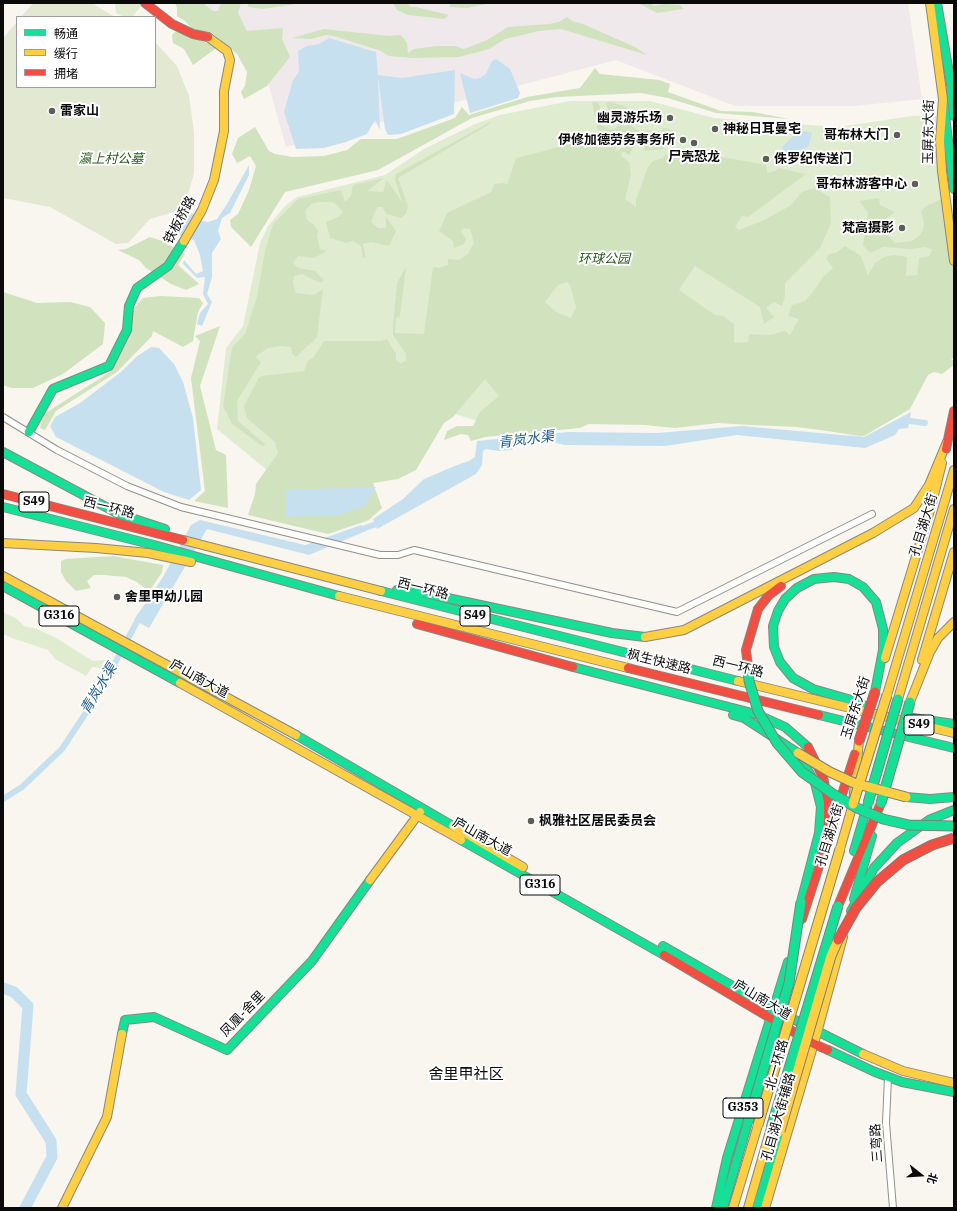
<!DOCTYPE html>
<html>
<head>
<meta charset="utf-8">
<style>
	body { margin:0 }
	#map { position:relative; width:957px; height:1211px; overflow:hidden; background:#f8f6ee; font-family:"IBM Plex Serif","Noto Sans SC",serif }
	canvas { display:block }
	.frame { position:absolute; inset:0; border:4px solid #0a0a0a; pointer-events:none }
	.legend { position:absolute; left:16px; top:16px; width:140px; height:72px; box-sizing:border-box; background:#fff; border:1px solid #9d9d9d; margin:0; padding:5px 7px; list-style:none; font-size:12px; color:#0a0a0a }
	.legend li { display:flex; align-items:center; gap:8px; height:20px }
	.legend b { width:20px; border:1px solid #9d9d9d }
	.north { position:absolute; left:901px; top:1155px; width:40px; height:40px; -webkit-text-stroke:3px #fff; paint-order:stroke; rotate:107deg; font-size:11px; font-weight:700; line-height:16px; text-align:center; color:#0a0a0a }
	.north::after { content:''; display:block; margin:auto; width:14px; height:18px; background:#0a0a0a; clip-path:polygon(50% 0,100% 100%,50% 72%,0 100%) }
</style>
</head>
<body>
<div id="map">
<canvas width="957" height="1211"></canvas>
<div class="frame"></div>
<ul class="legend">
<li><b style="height:5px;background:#16e098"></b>畅通</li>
<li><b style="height:5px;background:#ffcf43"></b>缓行</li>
<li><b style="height:5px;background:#f24e42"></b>拥堵</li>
</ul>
<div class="north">北</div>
</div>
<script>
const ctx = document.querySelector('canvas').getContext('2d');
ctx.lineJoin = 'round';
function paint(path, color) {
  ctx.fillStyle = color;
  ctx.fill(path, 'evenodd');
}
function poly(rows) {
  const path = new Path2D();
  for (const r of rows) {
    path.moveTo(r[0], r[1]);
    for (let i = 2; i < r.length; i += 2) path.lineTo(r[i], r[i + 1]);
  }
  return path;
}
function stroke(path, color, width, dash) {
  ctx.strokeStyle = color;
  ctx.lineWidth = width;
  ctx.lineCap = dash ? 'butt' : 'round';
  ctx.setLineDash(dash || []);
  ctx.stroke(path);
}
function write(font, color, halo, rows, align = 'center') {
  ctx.font = font + ' "IBM Plex Serif","Noto Sans SC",serif';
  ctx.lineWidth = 4;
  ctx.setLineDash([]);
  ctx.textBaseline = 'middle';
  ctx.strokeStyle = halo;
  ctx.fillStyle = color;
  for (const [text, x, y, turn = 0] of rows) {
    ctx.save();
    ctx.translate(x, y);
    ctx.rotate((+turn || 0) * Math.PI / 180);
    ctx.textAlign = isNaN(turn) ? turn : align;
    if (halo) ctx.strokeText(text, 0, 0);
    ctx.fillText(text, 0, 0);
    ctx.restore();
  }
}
const industrial = poly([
	[195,3,908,3,922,99,854,106,735,106,616,60,286,147,261,57]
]);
const green = poly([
	[113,3,138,3,141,6,132,17,124,17,116,13,115,4],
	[570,101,650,101,714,118,838,127,912,116,936,115,936,141,954,311,919,375,902,411,861,437,800,425,558,419,513,432,442,410,279,480,217,429,226,348,243,326,260,243,268,226,285,206,297,197,385,175,424,149,475,124,500,115],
	[3,612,17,619,24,626,37,629,56,638,93,661,105,660,100,668,92,667,86,676,55,659,48,650,12,638,3,634]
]);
const forest = poly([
	[175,3,203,3,213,11,218,11,221,3,241,3,238,13,247,31,283,28,282,39,290,57,267,86,244,99,241,92,245,86,247,72,237,54,211,32,193,30,185,21,177,16,177,8],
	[248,3,302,3,263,9,248,7],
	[393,3,407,3,411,7,416,7,449,15,444,19,408,15,397,10],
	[451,3,491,3,467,8,449,7],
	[638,3,650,3,654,6,665,4,680,5,684,9,657,13],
	[567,17,572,21,583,24,635,47,647,55,561,29,539,31,505,39,489,49,459,57,412,58,389,56,381,51,334,36,326,35,311,39,292,38,324,29,389,36,401,35,407,43,408,53,414,49,437,46,455,46,464,49,487,40,508,27,549,24,559,22],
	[176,31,218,47,193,65,184,49,173,43,172,35],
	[595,68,600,74,659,80,670,84,668,92,721,111,753,112,789,119,716,113,668,98,641,93,557,97,530,101,472,118,378,170,285,192,251,247,231,227,230,220,238,214,249,190,256,166,250,156,237,163,232,154,238,138,255,127,269,151,275,154,292,157,324,156,347,150,361,139,397,139,455,118,462,107,469,115,527,97,580,88],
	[592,102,599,103,602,125,611,129,616,128,619,122,617,115,608,110,606,103,610,102,627,107,625,118,631,125,641,133,648,130,660,133,663,128,667,128,675,133,664,140,658,138,654,142,665,147,663,149,645,151,643,142,637,138,617,144,615,150,618,151,620,149,630,145,634,147,629,155,625,152,622,152,621,156,629,162,631,174,625,199,636,207,636,200,648,167,653,161,663,158,665,154,717,156,766,165,767,173,775,171,778,168,806,174,748,217,742,216,735,227,739,230,762,221,790,206,802,192,814,188,830,197,831,223,820,248,785,283,785,296,782,306,774,302,766,308,774,317,764,324,760,307,695,266,679,290,715,315,723,316,734,324,734,343,748,342,749,334,770,335,785,331,790,335,799,319,788,316,792,305,805,301,812,293,824,276,833,268,826,259,829,254,836,253,845,246,861,256,868,275,875,263,884,257,894,255,907,257,906,276,917,275,919,258,929,256,932,250,926,247,912,249,883,247,870,253,863,245,868,213,860,201,879,198,880,205,895,212,875,227,879,234,887,234,895,243,912,241,920,235,923,229,924,222,921,211,926,206,944,198,954,272,954,357,951,360,954,360,954,365,942,374,934,372,928,375,910,409,864,436,797,427,751,425,718,423,675,428,644,425,589,424,580,428,485,437,471,441,468,435,461,434,444,440,447,431,457,426,473,426,480,412,499,396,485,379,453,417,444,423,416,470,398,479,373,483,382,508,369,520,328,534,248,515,255,494,256,484,278,453,275,442,247,418,244,406,258,379,262,376,304,371,308,360,313,358,324,341,381,341,387,339,396,354,396,360,401,364,406,360,406,354,393,335,393,325,397,283,406,267,400,316,396,318,395,333,424,334,433,267,439,268,448,265,448,259,459,260,468,254,474,243,470,229,464,228,460,231,466,238,464,244,454,248,453,241,439,231,447,213,491,192,494,184,504,183,507,185,516,158,599,137],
	[567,282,570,285,576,307,571,318,556,312,545,302,558,285],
	[492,121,488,125,398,178,408,206,406,214,401,218,387,214,382,207,377,207,371,222,378,228,386,228,386,217,396,231,389,246,371,242,363,244,366,258,363,258,361,246,353,241,346,243,330,238,326,222,340,216,343,212,337,205,332,202,319,202,311,204,305,211,307,220,314,225,318,231,317,236,320,249,327,251,314,258,298,256,293,263,298,268,315,271,324,280,320,283,302,274,294,276,293,283,296,293,314,295,323,289,317,337,296,357,292,354,291,347,281,346,268,348,255,357,261,362,237,401,238,421,266,445,262,446,232,424,223,406,231,353,233,346,245,334,257,297,265,251,273,224,298,199,341,190,345,202,351,196,353,185,384,178,367,191,383,192,387,180,402,202,395,179,396,174],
	[150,237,162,241,185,254,178,265,199,284,186,290,171,284,146,268,139,260,118,250,126,249],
	[3,292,37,303,70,302,90,307,105,323,103,344,63,374,33,388,11,388,3,385],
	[161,296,199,298,203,303,198,312,193,341,183,347,153,331,152,336,117,372,56,411,45,430,40,428,44,414,110,372,128,340,134,308,143,298],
	[220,326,200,386,216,450,226,455,228,508,194,501,205,491,191,378,200,341,195,336],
	[113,556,163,565,162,572,149,592,137,582,126,577,104,575,94,575,87,581,91,588,76,591,66,581,61,572,61,561,66,559]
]);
const cemetery = poly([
	[33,3,92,3,115,17,21,17],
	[17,22,17,87,155,87,155,42,177,66,189,96,194,132,194,173,184,209,150,219,128,243,116,244,50,207,3,198,3,38]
]);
const water = poly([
	[329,38,376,52,378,75,402,78,455,70,454,114,401,134,388,135,385,129,378,77,380,130,375,120,367,134,346,142,324,148,296,149,284,112,293,80,299,72,298,51,307,46,319,44],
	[496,59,510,69,520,93,518,98,470,113,460,73,474,79,480,78,486,74,492,61],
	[795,129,812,133,809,145,798,155,796,163,780,159,783,146,794,135],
	[249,165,249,175,230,213,222,218,218,231,221,239,212,253,212,277,207,294,212,302,202,326,197,324,200,313,208,304,203,294,205,277,197,278,183,264,184,260,196,274,203,271,200,255,194,240,172,233,183,220,192,213,202,221,208,222,217,219,227,204],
	[151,347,159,348,174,364,183,382,193,418,201,490,189,500,164,492,56,437,50,426,55,417,80,403,121,372,136,357],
	[911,412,908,428,899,429,895,435,865,448,737,435,665,446,565,445,548,441,522,444,511,450,499,451,486,449,483,451,482,465,476,474,377,529,373,519,403,499,424,479,457,465,469,461,475,457,477,441,568,432,657,433,742,426,864,437],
	[376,487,365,506,339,515,285,517,285,490],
	[200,520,305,545,361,525,366,531,309,555,207,529,149,628,134,620,163,577,191,525]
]);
const canal = poly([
	[903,420,925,423],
	[357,531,382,522],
	[3,799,22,787,62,749,99,693,140,616]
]);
const river = poly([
	[3,988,14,992,28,1006,21,1094,51,1141,52,1157,25,1208]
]);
const street = poly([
	[3,417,57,450,127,486,181,507,380,555,398,555,414,550,677,612,872,514],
	[888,1077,886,1123,893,1208]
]);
const fast = poly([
	[937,3,953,96],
	[951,90,954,116],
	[943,99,954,189],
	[29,432,53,389,109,366,127,330,129,306,137,288,168,266,184,241],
	[3,452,119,514,165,529],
	[3,507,154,545,339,596],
	[3,586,180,683],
	[397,590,424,593,612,633,645,637],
	[381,591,738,681],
	[573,667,756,714,785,727,808,747],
	[866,707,855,701,813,689,793,678,780,662,774,647,773,626,778,611,785,599,797,588,814,579,834,577,849,579,863,587,876,602,883,629,883,650,875,692],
	[733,715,744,718,798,753,815,783,821,807,819,833,801,902],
	[819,715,954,748],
	[913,718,954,724],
	[296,735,453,826],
	[906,797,930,799,954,797],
	[461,840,664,955],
	[854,851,868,803],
	[854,899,872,836],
	[851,911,874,868,897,843,929,820,954,810],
	[663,946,773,1009,863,1054],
	[122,1034,125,1020,154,1017,227,1050,312,961,370,880],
	[828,1050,875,1072,902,1082,954,1092],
	[716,1208,727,1158,788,962],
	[723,1208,748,1122],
	[757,1208,780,1131]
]);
const slow = poly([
	[930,3,943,99,940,140,942,171,954,261],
	[184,241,202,210,214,180,224,131,224,91,230,60,227,51,208,37],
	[183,540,381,591],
	[3,543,96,548,148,553,191,562],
	[3,576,296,735],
	[339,596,628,668],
	[645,637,684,630,873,533,914,508,929,485,947,442],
	[885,658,931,507,942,463],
	[922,660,954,552],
	[738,681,954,733],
	[180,683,461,840],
	[887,695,954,470],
	[898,699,954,509],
	[910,702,930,652,938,638,954,622],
	[453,826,523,867],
	[840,849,853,804,859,741],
	[370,880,420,812],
	[863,1054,903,1071,954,1083],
	[62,1208,107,1117,122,1034],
	[733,1208,758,1125],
	[748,1208,771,1128],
	[765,1208,817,1033,843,937]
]);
const jam = poly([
	[145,3,172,24,193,34,208,37],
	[946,449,954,411],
	[3,494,183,540],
	[417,624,573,667],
	[748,667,746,650,758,609,769,595,781,586],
	[628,668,819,715],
	[808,747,823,777,828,801,828,824,825,846],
	[838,906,881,803],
	[802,919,855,754],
	[664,955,814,1044,828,1050]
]);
const fastBridge = poly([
	[748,667,749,681,758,711,777,743,802,772,833,794,857,808,883,819,909,825,954,826],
	[868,803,898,699],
	[881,803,910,702],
	[748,1122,789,983,801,902],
	[771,1128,838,906]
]);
const slowBridge = poly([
	[798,753,830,772,854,783,906,797],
	[853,804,887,695],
	[758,1125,840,849],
	[780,1131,831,956,838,940]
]);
const jamBridge = poly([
	[859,741,875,692],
	[838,940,856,908,877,882,903,860,932,845,954,838]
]);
const markers = [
	[52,111,4,"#5d5d5a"],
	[670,118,4,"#5d5d5a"],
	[715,129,4,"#5d5d5a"],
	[897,135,4,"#5d5d5a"],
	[683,140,4,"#5d5d5a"],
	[694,143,4,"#5d5d5a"],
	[766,159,4,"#5d5d5a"],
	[915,184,4,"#5d5d5a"],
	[902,228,4,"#5d5d5a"],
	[117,597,4,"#5d5d5a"],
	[531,821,4,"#5d5d5a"]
];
const shields = [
	[34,502,30],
	[59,616,40],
	[475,616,30],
	[919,725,30],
	[540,885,40],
	[743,1108,40]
];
const shieldNames = [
	["S49",34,502],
	["G316",59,616],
	["S49",475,616],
	["S49",919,725],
	["G316",540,885],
	["G353",743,1108]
];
const poiNames = [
	["雷家山",60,111],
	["幽灵游乐场",662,118,"right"],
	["神秘日耳曼宅",723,129],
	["哥布林大门",889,135,"right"],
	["伊修加德劳务事务所",675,140,"right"],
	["尸壳恐龙",694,157,"center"],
	["侏罗纪传送门",774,159],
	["哥布林游客中心",907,184,"right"],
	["梵高摄影",894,228,"right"],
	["舍里甲幼儿园",125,597],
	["枫雅社区居民委员会",539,821]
];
const streetNames = [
	["玉屏东大街",929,132,-89],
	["铁板桥路",180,220,-62],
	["西一环路",109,508,14],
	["孔目湖大街",924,525,-73],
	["西一环路",423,589,14],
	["枫生快速路",659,662,14],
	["西一环路",738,667,14],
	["庐山南大道",199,679,29],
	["玉屏东大街",856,708,-72],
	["孔目湖大街",830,835,-73],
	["庐山南大道",482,837,29],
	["庐山南大道",762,1000,31],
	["凤凰-舍里",243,1014,-46],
	["北一环路",777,1065,-74],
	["孔目湖大街辅路",779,1117,-74],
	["三弯路",877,1143,-94]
];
const parkNames = [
	["瀛上村公墓",111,159],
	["环球公园",604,259]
];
const waterNames = [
	["青岚水渠",526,440,-7],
	["青岚水渠",99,689,-59]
];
const quarterNames = [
	["舍里甲社区",466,1075]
];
paint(industrial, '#efe9eb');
paint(green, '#e0ecd0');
paint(forest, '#d0e3be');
paint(cemetery, '#e3e8d3');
paint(water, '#c7e0ef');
stroke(canal, '#c7e0ef', 6);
stroke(river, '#c7e0ef', 11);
stroke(street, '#91908d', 8);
stroke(fast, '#888783', 10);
stroke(slow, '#888783', 10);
stroke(jam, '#888783', 10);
stroke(street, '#fefefc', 6);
stroke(fast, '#16e098', 8);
stroke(slow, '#ffcf43', 8);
stroke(jam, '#f24e42', 8);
stroke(fastBridge, '#7e7e7a', 11, []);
stroke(slowBridge, '#7e7e7a', 11, []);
stroke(jamBridge, '#7e7e7a', 11, []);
stroke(fastBridge, '#16e098', 9);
stroke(slowBridge, '#ffcf43', 9);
stroke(jamBridge, '#f24e42', 9);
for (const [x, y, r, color] of markers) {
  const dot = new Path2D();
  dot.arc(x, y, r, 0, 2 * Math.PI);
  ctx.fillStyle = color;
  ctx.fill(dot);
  stroke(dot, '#fff', 1.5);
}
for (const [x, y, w] of shields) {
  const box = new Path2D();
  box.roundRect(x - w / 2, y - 10, w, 20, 3);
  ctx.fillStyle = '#fff';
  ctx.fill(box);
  stroke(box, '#0a0a0a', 1);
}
write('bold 12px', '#0a0a0a', null, shieldNames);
write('bold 13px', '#0a0a0a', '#fff', poiNames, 'left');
write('13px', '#0a0a0a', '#fff', streetNames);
write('italic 13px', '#2b5b21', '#fff', parkNames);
write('italic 14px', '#205b8f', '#fff', waterNames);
write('15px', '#0a0a0a', '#fff', quarterNames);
</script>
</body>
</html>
